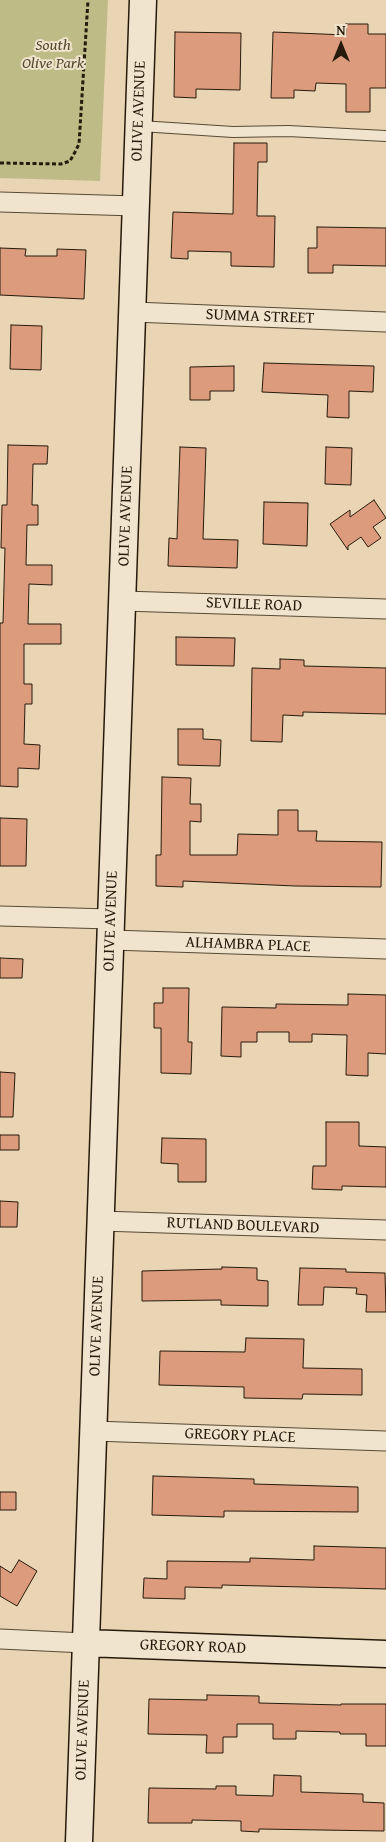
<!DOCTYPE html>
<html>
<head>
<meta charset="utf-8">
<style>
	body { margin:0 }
	#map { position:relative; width:386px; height:1842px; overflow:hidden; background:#e9d5b3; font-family:"Gentium Book Plus",serif }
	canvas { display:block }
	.north { position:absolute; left:316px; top:20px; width:50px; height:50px; -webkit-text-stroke:4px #f1e4ce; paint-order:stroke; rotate:0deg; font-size:14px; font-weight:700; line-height:20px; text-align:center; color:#261a0b }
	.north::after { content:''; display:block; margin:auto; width:18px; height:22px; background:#261a0b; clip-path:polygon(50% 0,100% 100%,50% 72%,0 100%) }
</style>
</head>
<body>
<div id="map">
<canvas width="386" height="1842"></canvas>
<div class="north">N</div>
</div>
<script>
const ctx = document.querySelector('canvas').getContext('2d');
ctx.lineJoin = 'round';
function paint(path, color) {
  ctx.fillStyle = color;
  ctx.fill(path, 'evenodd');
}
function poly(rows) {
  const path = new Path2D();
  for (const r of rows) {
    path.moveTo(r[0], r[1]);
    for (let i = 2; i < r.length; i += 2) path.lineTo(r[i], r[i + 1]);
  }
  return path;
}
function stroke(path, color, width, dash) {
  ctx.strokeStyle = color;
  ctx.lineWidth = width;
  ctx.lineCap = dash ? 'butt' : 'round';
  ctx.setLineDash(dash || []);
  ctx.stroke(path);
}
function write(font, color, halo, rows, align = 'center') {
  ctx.font = font + ' "Gentium Book Plus",serif';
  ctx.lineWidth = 4;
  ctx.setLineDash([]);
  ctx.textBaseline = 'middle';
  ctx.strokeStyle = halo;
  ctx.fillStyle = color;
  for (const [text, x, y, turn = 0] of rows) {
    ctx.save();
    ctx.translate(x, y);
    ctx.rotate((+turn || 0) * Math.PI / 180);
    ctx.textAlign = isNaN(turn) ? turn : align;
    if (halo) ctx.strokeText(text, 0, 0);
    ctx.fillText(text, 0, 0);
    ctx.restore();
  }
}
const green = poly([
	[0,0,108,0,100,181,0,178]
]);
const building = poly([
	[346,24,368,24,368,34,386,34,386,88,370,88,370,112,346,112,346,84,316,83,315,91,294,90,294,98,271,98,273,32,346,35,346,24],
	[175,32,241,33,240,90,196,89,196,98,174,97,175,32],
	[234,143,267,143,267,162,258,162,257,216,275,216,274,267,231,266,231,252,188,251,188,259,171,258,173,212,233,214,234,143],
	[317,227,386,228,386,266,333,265,333,273,308,273,308,248,317,248,317,227],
	[0,248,26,249,25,256,57,256,57,249,86,250,84,299,0,295,0,248],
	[11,325,42,326,41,370,10,369,11,325],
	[264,363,374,366,373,392,349,391,349,418,327,417,328,395,262,392,264,363],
	[234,366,234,391,210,391,210,400,190,400,190,367,234,366],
	[8,445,48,446,47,464,33,464,32,505,38,505,38,525,27,525,26,565,52,565,52,585,29,584,28,624,61,624,61,644,24,644,24,684,32,684,32,704,25,704,24,744,40,745,39,769,18,768,18,787,0,786,0,623,3,623,5,548,1,548,2,505,7,505,8,445],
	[180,447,206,448,203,539,238,540,237,568,168,566,169,538,177,539,180,447],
	[326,447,352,448,351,485,325,484,326,447],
	[374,500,386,518,373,527,381,538,368,547,361,537,348,546,348,550,330,524,350,510,350,517,374,500],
	[264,502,308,503,307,546,263,544,264,502],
	[176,637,235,638,234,666,176,665,176,637],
	[280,659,304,660,304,666,386,668,386,714,303,712,303,716,283,715,282,742,251,741,252,668,280,669,280,659],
	[178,729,203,729,203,739,221,740,220,766,178,765,178,729],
	[162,777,191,778,190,804,201,804,201,822,190,821,190,855,237,855,238,834,278,835,278,810,298,810,298,831,317,831,316,841,382,842,381,887,295,886,183,881,183,887,156,886,156,855,161,855,162,777],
	[0,818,27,819,26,866,0,866,0,818],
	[0,958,23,959,22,978,0,978,0,958],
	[163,988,189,988,188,1042,192,1042,191,1074,161,1073,161,1028,154,1028,154,1003,163,1003,163,988],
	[348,994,386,995,386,1054,368,1053,368,1076,346,1075,347,1035,312,1034,312,1042,289,1042,289,1032,257,1032,257,1042,241,1042,241,1057,221,1056,222,1007,276,1008,276,1004,348,1005,348,994],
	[0,1072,15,1073,13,1117,0,1117,0,1072],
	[326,1122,359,1122,359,1146,386,1147,386,1187,342,1186,342,1190,312,1189,313,1166,326,1166,326,1122],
	[0,1135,19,1135,19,1150,0,1150,0,1135],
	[162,1138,206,1139,206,1182,178,1182,178,1164,161,1163,162,1138],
	[0,1201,18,1202,17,1227,0,1227,0,1201],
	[222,1267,257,1268,257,1280,268,1281,268,1306,221,1305,221,1300,142,1301,142,1271,222,1269,222,1267],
	[300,1268,346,1269,346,1272,385,1273,386,1312,366,1312,367,1295,356,1294,357,1288,324,1287,323,1305,298,1305,300,1268],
	[246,1338,304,1339,303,1368,362,1369,362,1395,303,1394,302,1399,244,1398,244,1387,159,1385,160,1351,245,1352,246,1338],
	[153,1476,254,1479,254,1484,358,1487,358,1512,224,1511,224,1517,152,1515,153,1476],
	[0,1492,16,1492,16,1510,0,1510,0,1492],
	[314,1546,386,1548,386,1589,222,1585,222,1588,185,1587,185,1599,143,1598,144,1578,167,1579,167,1561,250,1562,250,1558,314,1560,314,1546],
	[19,1560,37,1571,17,1606,0,1596,0,1566,11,1573,19,1560],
	[207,1695,259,1696,259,1703,341,1705,341,1704,386,1704,386,1746,366,1746,366,1734,340,1734,340,1732,296,1731,296,1739,273,1739,273,1724,237,1724,237,1737,223,1737,223,1753,206,1753,207,1735,148,1734,149,1699,207,1700,207,1695],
	[274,1775,301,1776,301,1792,363,1794,363,1802,384,1803,384,1831,259,1829,259,1832,241,1831,241,1821,192,1820,192,1823,148,1823,149,1788,216,1789,216,1786,236,1786,236,1795,273,1796,274,1775]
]);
const path = poly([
	[0,163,61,164,70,161,75,152,79,144,88,0]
]);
const lane = poly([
	[140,126,233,132,288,131,386,136]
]);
const street = poly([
	[0,202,136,206],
	[133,312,386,322],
	[122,601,386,609],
	[0,916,111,919],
	[111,940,386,949],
	[100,1221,386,1230],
	[93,1431,386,1441],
	[0,1639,85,1643]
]);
const secondary = poly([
	[85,1643,386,1654],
	[79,1842,143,0]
]);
const parkNames = [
	["South",53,46],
	["Olive Park",53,64]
];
const streetNames = [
	["OLIVE AVENUE",139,111,-88],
	["SUMMA STREET",260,317,2],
	["OLIVE AVENUE",126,516,-88],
	["SEVILLE ROAD",254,605,2],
	["OLIVE AVENUE",111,921,-88],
	["ALHAMBRA PLACE",248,945,2],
	["RUTLAND BOULEVARD",243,1226,2],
	["OLIVE AVENUE",97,1326,-88],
	["GREGORY PLACE",240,1436,2],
	["GREGORY ROAD",193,1647,2],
	["OLIVE AVENUE",83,1730,-88]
];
paint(green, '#bfbb87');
paint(building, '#dc9b7d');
stroke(building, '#261a0b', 1);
stroke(lane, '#574935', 12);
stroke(street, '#574935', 21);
stroke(secondary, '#261a0b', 29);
stroke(path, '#261a0b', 3, [4, 2.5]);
stroke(lane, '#f1e4ce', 10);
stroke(street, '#f1e4ce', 19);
stroke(secondary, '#f1e4ce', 26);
write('italic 16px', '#544a30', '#f1e4ce', parkNames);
write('16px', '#261a0b', '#f1e4ce', streetNames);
</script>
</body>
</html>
